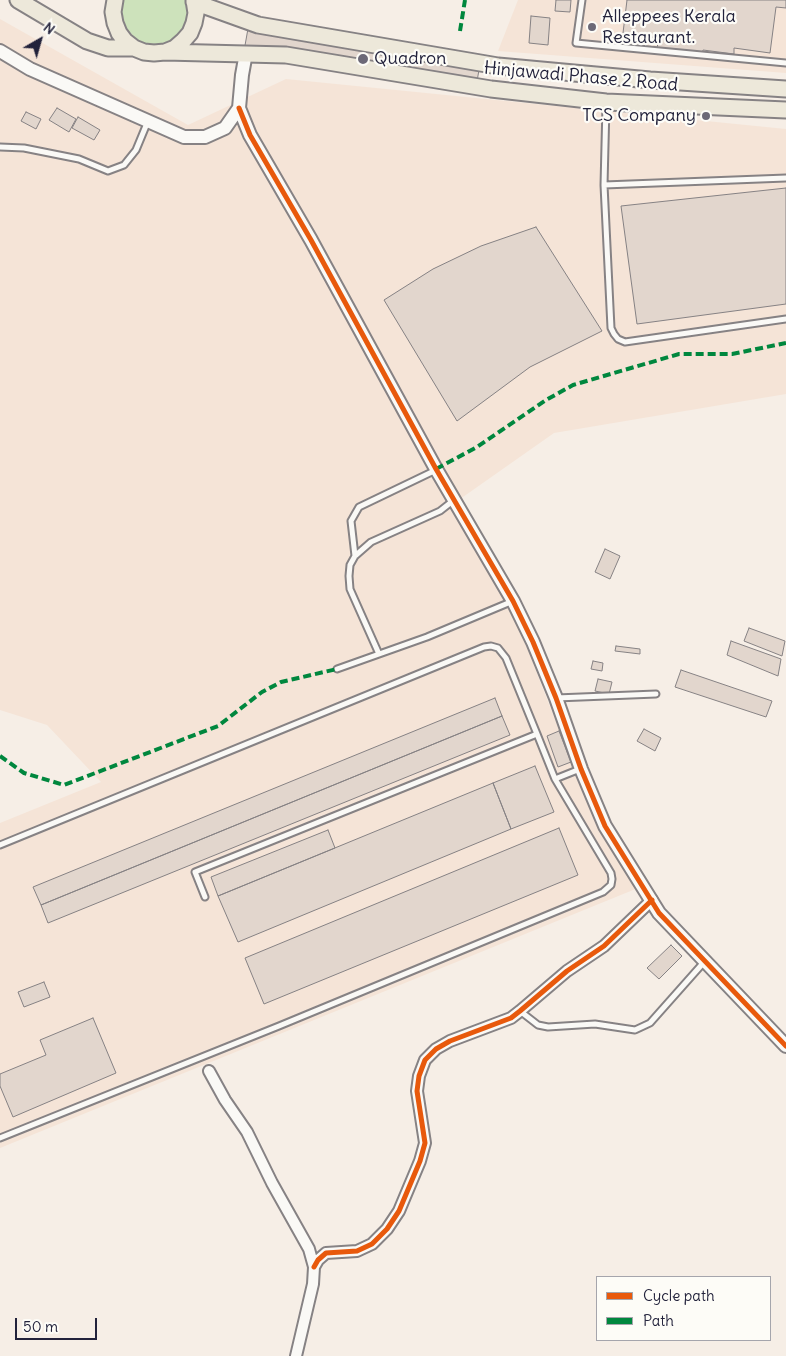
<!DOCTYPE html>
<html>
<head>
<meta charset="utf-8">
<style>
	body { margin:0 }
	#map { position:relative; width:786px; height:1356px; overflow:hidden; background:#f6eee6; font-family:Delius,sans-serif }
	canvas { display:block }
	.legend { position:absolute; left:596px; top:1276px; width:175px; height:65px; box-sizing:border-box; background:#fdfcf7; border:1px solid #a5a5ac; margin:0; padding:6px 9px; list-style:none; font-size:15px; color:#22223b }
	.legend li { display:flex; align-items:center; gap:10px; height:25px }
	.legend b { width:25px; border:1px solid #a5a5ac }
	.north { position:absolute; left:15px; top:15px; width:50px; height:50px; -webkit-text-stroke:4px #fdfcf7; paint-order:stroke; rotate:38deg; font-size:14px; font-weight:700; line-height:20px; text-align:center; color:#22223b }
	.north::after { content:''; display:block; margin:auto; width:18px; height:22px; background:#22223b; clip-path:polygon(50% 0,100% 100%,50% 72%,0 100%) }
	.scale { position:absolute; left:15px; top:1318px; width:82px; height:22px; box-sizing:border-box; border:2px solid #22223b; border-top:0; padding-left:6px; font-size:15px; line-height:18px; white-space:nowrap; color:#22223b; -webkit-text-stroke:4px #fdfcf7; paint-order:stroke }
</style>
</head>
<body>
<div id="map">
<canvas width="786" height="1356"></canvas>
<ul class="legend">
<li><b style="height:6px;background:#e8590c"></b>Cycle path</li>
<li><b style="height:6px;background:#00873e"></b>Path</li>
</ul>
<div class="north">N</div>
<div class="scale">50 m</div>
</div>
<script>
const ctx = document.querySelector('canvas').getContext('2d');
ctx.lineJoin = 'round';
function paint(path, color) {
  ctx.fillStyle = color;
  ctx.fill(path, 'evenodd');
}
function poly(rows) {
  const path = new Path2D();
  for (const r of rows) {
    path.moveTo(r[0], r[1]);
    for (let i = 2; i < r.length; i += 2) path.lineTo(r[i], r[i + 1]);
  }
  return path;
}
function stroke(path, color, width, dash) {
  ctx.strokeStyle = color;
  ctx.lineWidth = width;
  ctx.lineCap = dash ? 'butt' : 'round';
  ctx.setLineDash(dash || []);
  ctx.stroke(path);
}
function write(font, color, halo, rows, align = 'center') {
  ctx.font = font + ' Delius,sans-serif';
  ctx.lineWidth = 4.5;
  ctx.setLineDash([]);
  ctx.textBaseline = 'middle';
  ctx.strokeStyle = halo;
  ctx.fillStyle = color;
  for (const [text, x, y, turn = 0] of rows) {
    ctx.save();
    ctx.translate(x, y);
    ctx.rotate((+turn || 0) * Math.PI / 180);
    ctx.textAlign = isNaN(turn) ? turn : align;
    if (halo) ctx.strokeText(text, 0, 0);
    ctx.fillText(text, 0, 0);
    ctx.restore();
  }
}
const built = poly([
	[518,0,786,0,786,73,498,51],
	[0,19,188,125,286,79,786,129,786,394,554,433,453,504,521,632,580,784,602,832,638,888,0,1148,0,823,101,782,47,725,0,710]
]);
const green = poly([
	[124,0,185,0,187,12,186,21,183,29,171,41,154,45,146,44,138,41,126,28,122,12]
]);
const building = poly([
	[556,0,571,0,570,12,555,11,556,0],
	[627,0,786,0,786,8,776,7,770,53,734,48,734,54,703,50,702,54,657,48,659,38,623,33,627,0],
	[531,16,550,18,548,45,529,43,531,16],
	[249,23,480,64,475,93,244,51,249,23],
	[57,108,76,119,69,132,49,120,57,108],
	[26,112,41,119,36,129,21,121,26,112],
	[78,117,100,130,94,140,72,128,78,117],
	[786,188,786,304,637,324,621,206,786,188],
	[536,227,602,331,530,367,457,421,384,300,433,269,481,246,536,227],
	[605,549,620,556,610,579,595,572,605,549],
	[749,628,785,641,782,656,744,641,749,628],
	[731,641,781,659,778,676,727,655,731,641],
	[616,646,640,649,640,654,615,651,616,646],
	[593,661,603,663,602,671,591,669,593,661],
	[681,670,772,701,766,717,675,687,681,670],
	[598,679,612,682,609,694,595,691,598,679],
	[495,698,502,716,41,905,33,887,495,698],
	[502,716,510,735,48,923,41,905,502,716],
	[644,729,661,738,655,751,637,741,644,729],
	[559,731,571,762,558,767,547,736,559,731],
	[535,766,554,812,511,829,493,783,535,766],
	[493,783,511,829,238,942,218,896,493,783],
	[559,828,578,875,264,1004,245,958,559,828],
	[328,830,335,848,218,896,211,877,328,830],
	[671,945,682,956,659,979,647,968,671,945],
	[44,982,50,997,24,1007,18,992,44,982],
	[93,1018,116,1073,13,1117,0,1086,0,1074,46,1055,40,1040,93,1018]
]);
const service = poly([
	[582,0,576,43,786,63],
	[606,105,604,185,611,328,614,334,618,339,625,342,786,319],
	[0,147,24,148,79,159,108,171,124,165,136,150,148,121],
	[604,185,786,178],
	[355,556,351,521,359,507,436,470],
	[379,654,350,589,349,576,350,565,355,556,371,542,440,511,454,500],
	[337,669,427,637,513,601],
	[556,698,656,694],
	[0,845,484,647,491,646,498,648,506,658,537,734],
	[205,897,195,872,537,734,555,779,580,769],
	[520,1011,538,1025,548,1027,595,1024,635,1030,650,1023,705,961],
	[0,1138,279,1026,603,892,611,885,612,879,611,873,555,779]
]);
const minor = poly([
	[209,1071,225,1100,247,1132,272,1183,309,1249,314,1267,313,1284,296,1356],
	[314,1267,318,1260,326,1253,357,1251,372,1244,387,1229,399,1211,420,1161,425,1143,417,1091,419,1076,425,1060,436,1049,450,1041,511,1018,520,1011,567,971,604,946,652,900]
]);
const tertiary = poly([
	[0,51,30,69,184,137,205,137,225,128,239,108,242,75,246,53],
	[239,108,250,135,311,240,436,469,513,601,533,642,556,698,581,769,605,826,659,913,786,1046]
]);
const primary = poly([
	[18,0,87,41,108,48,134,48],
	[115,0,113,12,115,23,119,33,125,41,134,48,144,52,154,53,165,52,175,48,183,41,190,33,194,23,196,13,194,0],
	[194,2,258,25,498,66,650,80,786,89],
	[165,52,286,55,491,89,606,102,786,110]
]);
const quiet = poly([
	[460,31,465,0],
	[436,469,477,447,546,400,573,385,679,354,732,354,786,343],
	[0,756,24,773,64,785,218,726,262,692,281,682,337,669]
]);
const cycleway = poly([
	[239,108,250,135,311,240,436,469,513,601,533,642,556,698,581,769,605,826,659,913,786,1046],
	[314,1267,318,1260,326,1253,357,1251,372,1244,387,1229,399,1211,420,1161,425,1143,417,1091,419,1076,425,1060,436,1049,450,1041,511,1018,520,1011,567,971,604,946,652,900]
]);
const markers = [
	[592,27,5,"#6c6977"],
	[363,59,6,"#6c6977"],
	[706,116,5,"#6c6977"]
];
const poiNames = [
	["Alleppees Kerala",602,17],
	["Restaurant.",602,38],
	["Quadron",374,59],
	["TCS Company",696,116,"right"]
];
const streetNames = [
	["Hinjawadi Phase 2 Road",581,77,5]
];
paint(built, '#f5e4d7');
paint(green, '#cde2bb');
paint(building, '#e2d6cd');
stroke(building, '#868284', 1);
stroke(service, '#868284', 9);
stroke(minor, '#868284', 14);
stroke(tertiary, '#868284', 16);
stroke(primary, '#868284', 19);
stroke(service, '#faf9f6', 5);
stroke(minor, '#faf9f6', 10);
stroke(tertiary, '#faf9f6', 12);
stroke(primary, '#ede8da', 15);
stroke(quiet, '#00873e', 4, [8, 4]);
stroke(cycleway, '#e8590c', 5);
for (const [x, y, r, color] of markers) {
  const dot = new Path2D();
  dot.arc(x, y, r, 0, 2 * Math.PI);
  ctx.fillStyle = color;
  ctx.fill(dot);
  stroke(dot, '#fdfcf7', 2);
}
write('18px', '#22223b', '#fdfcf7', poiNames, 'left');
write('18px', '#22223b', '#fdfcf7', streetNames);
</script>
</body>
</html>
